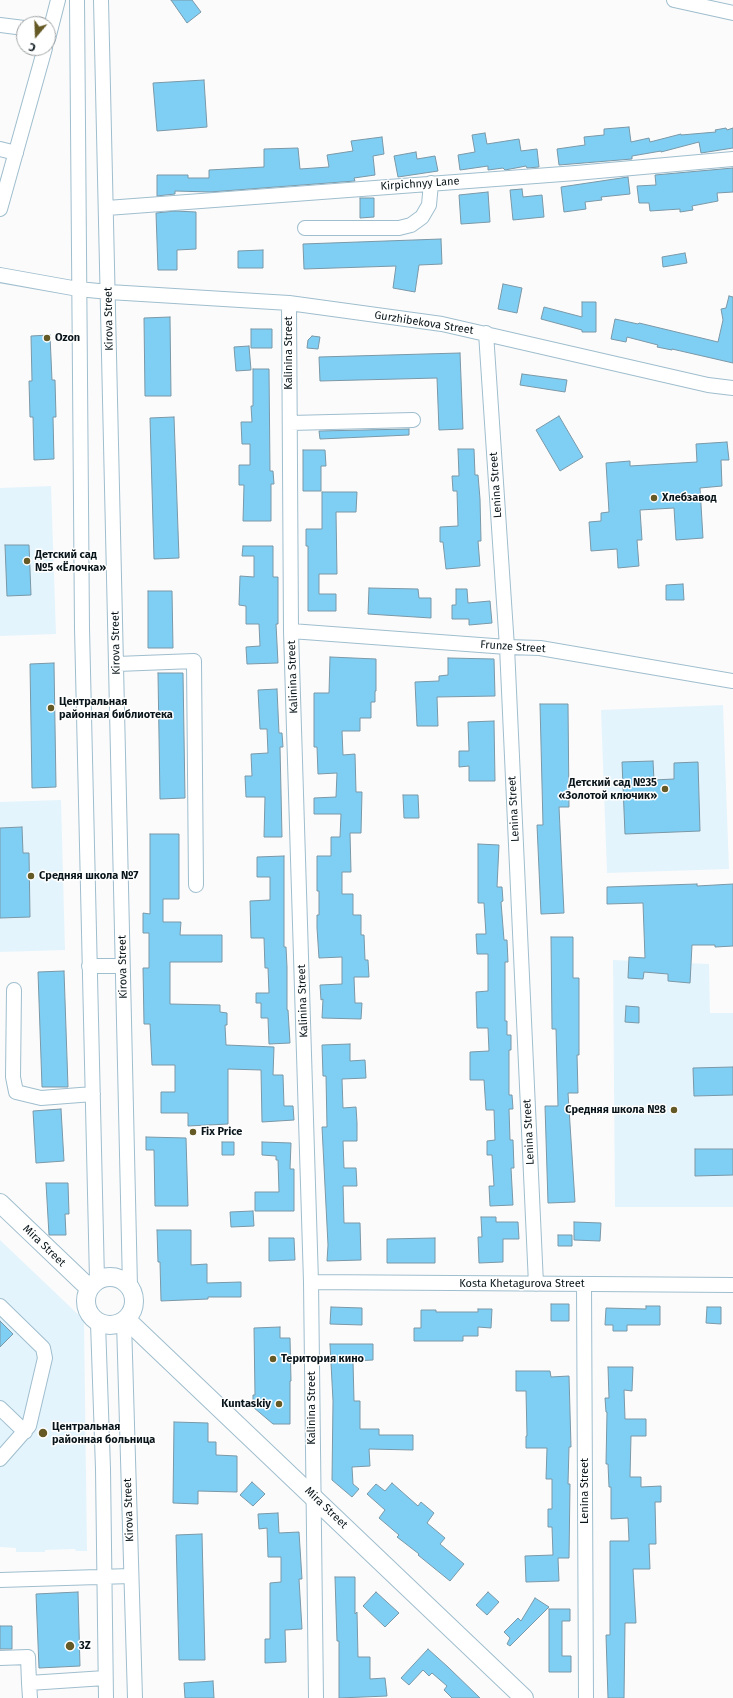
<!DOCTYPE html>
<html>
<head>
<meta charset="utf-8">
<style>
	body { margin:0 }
	#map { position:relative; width:733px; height:1698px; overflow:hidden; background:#fbfbfb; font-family:"Fira Sans",sans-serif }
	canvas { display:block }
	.north { position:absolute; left:16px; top:16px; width:40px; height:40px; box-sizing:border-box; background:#fff; border:1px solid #9da1a3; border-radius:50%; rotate:199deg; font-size:11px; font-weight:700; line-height:16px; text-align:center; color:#09151a }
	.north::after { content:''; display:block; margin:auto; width:14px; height:18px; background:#655925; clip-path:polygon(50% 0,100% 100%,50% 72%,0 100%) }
</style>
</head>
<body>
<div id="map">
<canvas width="733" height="1698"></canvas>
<div class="north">С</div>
</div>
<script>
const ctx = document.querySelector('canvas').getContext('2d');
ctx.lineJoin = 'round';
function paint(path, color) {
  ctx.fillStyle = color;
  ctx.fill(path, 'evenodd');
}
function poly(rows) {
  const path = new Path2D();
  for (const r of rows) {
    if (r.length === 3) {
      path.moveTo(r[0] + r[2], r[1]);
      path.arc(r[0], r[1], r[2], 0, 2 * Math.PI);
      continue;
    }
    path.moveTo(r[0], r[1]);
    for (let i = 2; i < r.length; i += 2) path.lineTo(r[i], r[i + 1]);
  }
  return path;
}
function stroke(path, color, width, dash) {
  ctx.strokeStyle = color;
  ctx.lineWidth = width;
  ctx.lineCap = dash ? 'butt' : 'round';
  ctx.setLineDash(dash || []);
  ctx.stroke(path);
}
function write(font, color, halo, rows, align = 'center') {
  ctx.font = font + ' "Fira Sans",sans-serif';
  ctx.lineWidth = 3;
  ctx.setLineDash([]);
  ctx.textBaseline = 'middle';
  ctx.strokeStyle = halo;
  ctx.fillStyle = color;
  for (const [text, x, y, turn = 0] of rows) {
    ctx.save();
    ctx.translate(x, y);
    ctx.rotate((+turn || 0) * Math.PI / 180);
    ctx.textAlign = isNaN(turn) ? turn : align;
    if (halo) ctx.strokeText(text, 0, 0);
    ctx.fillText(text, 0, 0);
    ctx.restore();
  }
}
const built = poly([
	[51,486,56,634,0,636,0,488],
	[723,705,729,869,607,873,601,710],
	[61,800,65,950,0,952,0,802],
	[613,960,709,964,710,1013,733,1013,733,1207,615,1207],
	[0,1240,84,1320,87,1551,76,1551,75,1549,45,1550,45,1552,16,1552,16,1548,0,1547]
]);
const building = poly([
	[171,0,192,0,201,12,187,23,171,0],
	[204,80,207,127,157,131,153,83,204,80],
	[629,127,631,142,649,138,650,142,681,134,681,135,716,132,715,130,726,128,727,130,733,128,733,148,701,153,699,142,661,152,661,151,632,156,632,159,559,165,557,149,585,145,584,137,604,135,604,129,629,127],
	[485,133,487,144,519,139,521,151,537,149,539,167,527,168,526,166,505,170,503,168,488,170,488,166,460,170,458,155,475,152,472,135,485,133],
	[382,137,384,154,373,156,375,175,354,178,355,181,210,192,175,191,175,194,157,196,157,175,188,175,188,178,209,178,209,170,264,167,264,149,298,148,300,169,329,167,327,155,353,151,351,141,382,137],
	[416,152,417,159,435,156,438,171,398,177,394,156,416,152],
	[733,168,733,192,717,193,718,201,692,206,693,210,680,212,680,209,650,211,649,203,639,203,637,186,656,185,655,175,733,168],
	[628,177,630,194,601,197,602,200,585,202,586,209,564,212,561,187,628,177],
	[522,189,523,197,542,195,544,217,513,220,510,190,522,189],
	[488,192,490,222,461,224,459,195,488,192],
	[360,198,374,198,374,217,360,218,360,198],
	[175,211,196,212,196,249,177,250,177,270,158,270,156,213,175,211],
	[441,239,442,264,419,265,415,292,393,288,396,266,304,269,303,244,441,239],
	[263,250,263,268,238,268,238,251,263,250],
	[685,253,687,263,663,267,662,257,685,253],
	[503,284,522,288,517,313,498,309,503,284],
	[729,296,733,297,733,363,672,349,672,350,657,347,658,345,627,337,626,342,611,339,615,319,638,324,639,323,718,342,723,320,721,309,726,308,729,296],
	[582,302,596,302,596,332,582,332,582,330,541,319,544,307,582,317,582,302],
	[170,317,171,396,145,396,144,318,170,317],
	[251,329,272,329,272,348,251,348,251,329],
	[50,335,52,380,55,380,56,417,53,417,54,459,34,460,33,417,30,417,29,381,32,381,31,336,50,335],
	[312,336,320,337,318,349,307,348,308,340,312,336],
	[249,346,251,370,236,371,234,347,249,346],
	[460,353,463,429,439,430,437,378,320,381,319,357,460,353],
	[253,369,269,369,270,471,273,471,274,484,271,484,271,521,243,521,244,485,239,485,239,465,250,465,250,444,242,444,241,422,252,422,251,406,253,406,253,369],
	[522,374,567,380,565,392,520,385,522,374],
	[559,416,583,457,560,471,536,430,559,416],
	[174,417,179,558,154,559,150,418,174,417],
	[409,429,409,435,320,439,319,431,409,429],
	[727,442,729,460,721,460,722,486,700,488,703,538,676,540,674,508,640,510,642,540,637,540,639,566,618,568,617,549,591,551,589,522,601,521,601,513,609,512,606,463,630,461,630,466,697,462,696,444,727,442],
	[458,449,474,449,475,475,478,475,480,499,481,541,478,541,480,566,446,569,443,542,440,542,440,527,458,526,457,491,453,491,452,476,459,476,458,449],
	[303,450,325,450,326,466,321,466,321,491,303,491,303,450],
	[322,492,357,492,356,512,336,512,337,574,319,574,319,594,336,594,336,611,308,611,308,546,306,546,306,529,322,529,322,492],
	[5,545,29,545,31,595,7,596,5,545],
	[243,546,273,546,273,577,278,577,278,624,276,624,278,663,247,664,246,647,260,646,259,624,246,624,246,606,239,605,240,576,254,577,254,556,242,556,243,546],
	[683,584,684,600,666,600,666,585,683,584],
	[369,588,418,589,419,598,431,598,431,618,368,614,369,588],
	[456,589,467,589,468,603,490,601,492,623,469,625,469,619,452,619,452,605,456,605,456,589],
	[148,591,172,591,173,648,148,648,148,591],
	[330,657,376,659,376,691,375,691,375,702,371,702,371,718,360,718,360,731,342,731,343,755,355,754,356,792,362,792,361,833,350,833,351,872,342,872,342,894,353,894,353,915,361,915,361,935,364,935,365,960,368,960,369,977,354,977,355,1003,362,1003,361,1019,322,1018,323,999,321,1000,320,985,342,984,342,957,319,958,317,928,317,915,319,915,319,891,317,891,317,856,331,856,331,837,340,837,341,814,314,814,314,798,336,797,337,773,318,774,317,747,314,747,314,693,329,693,330,657],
	[448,658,494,659,495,696,437,697,438,726,417,726,415,682,439,681,439,676,448,675,448,658],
	[54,663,56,787,32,788,30,664,54,663],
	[158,673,183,673,185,798,160,799,158,673],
	[277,689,279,733,282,733,283,747,280,747,282,837,264,837,265,797,246,797,245,776,252,776,251,754,268,753,267,729,260,729,258,690,277,689],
	[540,704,568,704,569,807,559,807,564,913,541,914,537,825,543,825,540,704],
	[494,721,495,781,469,781,469,766,459,767,459,751,469,751,468,722,494,721],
	[653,761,654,780,674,779,674,763,698,762,700,831,625,834,622,762,653,761],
	[403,795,418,795,419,818,404,818,403,795],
	[22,827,23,853,29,853,30,917,0,918,0,828,22,827],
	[150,834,179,834,179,899,163,899,163,922,181,922,180,935,222,935,222,962,170,962,170,1004,220,1005,220,1012,227,1013,227,1025,225,1025,226,1045,274,1047,273,1075,283,1075,284,1106,293,1106,294,1120,262,1122,261,1070,228,1069,228,1124,188,1126,188,1113,161,1113,161,1092,175,1092,175,1065,152,1065,150,1024,144,1024,143,968,149,968,149,933,143,933,143,913,150,914,150,834],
	[478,844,499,845,497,887,502,887,503,901,501,902,504,940,507,940,508,962,505,962,505,1021,507,1021,507,1035,511,1035,511,1050,509,1050,509,1095,512,1095,513,1109,509,1109,510,1140,513,1140,514,1168,511,1168,513,1205,490,1206,489,1186,494,1186,492,1155,487,1155,487,1141,495,1140,494,1110,486,1110,484,1080,470,1080,470,1052,489,1051,488,1028,477,1028,476,992,488,991,488,954,477,954,476,934,486,934,484,903,478,903,478,844],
	[284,856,284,947,286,947,287,967,287,1010,288,1010,290,1043,269,1044,268,1018,261,1018,261,1003,256,1003,256,993,269,993,268,968,265,968,264,938,251,938,250,901,270,900,270,877,257,877,257,857,284,856],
	[697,884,697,886,733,884,733,946,715,947,715,945,692,945,690,983,668,981,668,974,644,972,643,979,628,978,629,957,645,958,643,903,607,904,607,887,697,884],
	[551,937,573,937,573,978,579,978,579,1055,577,1055,578,1093,568,1093,575,1202,548,1203,545,1106,558,1106,556,1029,552,1029,551,937],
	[64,971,68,1087,42,1087,38,972,64,971],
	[626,1006,639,1007,639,1023,625,1022,626,1006],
	[350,1044,350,1061,365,1060,366,1078,342,1079,343,1108,356,1107,357,1123,357,1141,343,1141,344,1168,356,1168,357,1186,343,1186,344,1223,360,1223,361,1260,327,1261,328,1245,322,1127,327,1127,326,1076,323,1076,322,1045,350,1044],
	[733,1067,733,1095,694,1096,693,1068,733,1067],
	[61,1109,64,1161,36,1163,33,1111,61,1109],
	[146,1137,186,1138,188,1206,155,1206,154,1150,146,1150,146,1137],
	[222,1142,234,1142,234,1155,222,1155,222,1142],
	[262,1142,291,1143,290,1169,294,1169,294,1211,255,1211,255,1192,279,1192,278,1160,276,1160,276,1156,262,1155,262,1142],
	[695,1149,733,1149,733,1175,695,1176,695,1149],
	[46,1183,68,1183,69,1214,65,1214,66,1235,49,1235,46,1183],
	[253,1211,254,1226,231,1227,230,1212,253,1211],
	[481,1217,496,1217,496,1222,518,1222,519,1239,503,1239,503,1262,479,1263,478,1237,482,1237,481,1217],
	[574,1222,601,1223,600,1241,574,1240,574,1222],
	[157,1230,191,1230,191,1265,207,1264,207,1283,241,1282,241,1297,208,1297,208,1299,161,1301,160,1262,158,1262,157,1230],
	[558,1235,572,1235,572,1246,558,1246,558,1235],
	[269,1238,294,1238,295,1260,269,1261,269,1238],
	[435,1238,435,1263,387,1263,387,1239,435,1238],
	[551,1304,569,1304,569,1321,551,1321,551,1304],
	[646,1306,660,1306,660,1325,627,1325,627,1331,613,1331,613,1325,605,1325,606,1308,646,1309,646,1306],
	[331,1307,362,1308,362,1325,330,1324,331,1307],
	[707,1307,721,1307,721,1324,706,1323,707,1307],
	[478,1309,492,1309,491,1328,478,1327,478,1336,463,1336,463,1341,414,1341,414,1328,421,1328,421,1310,436,1310,436,1312,478,1312,478,1309],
	[0,1321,13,1334,0,1347,0,1321],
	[280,1327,280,1338,290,1338,291,1381,290,1381,290,1424,273,1424,253,1407,253,1395,255,1395,254,1328,280,1327],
	[330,1344,373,1344,373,1360,353,1361,354,1401,360,1401,360,1429,379,1429,379,1435,413,1435,413,1450,369,1449,370,1466,352,1467,353,1484,359,1489,352,1497,332,1480,333,1401,330,1344],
	[608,1367,633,1367,632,1391,624,1390,625,1419,646,1419,646,1436,631,1436,630,1477,641,1477,641,1487,661,1486,661,1502,655,1502,656,1544,649,1544,650,1569,633,1569,636,1623,625,1623,624,1698,608,1698,606,1635,610,1635,610,1541,629,1541,628,1518,611,1519,611,1487,609,1487,608,1464,606,1464,607,1412,606,1412,605,1398,609,1398,608,1367],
	[516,1371,550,1371,551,1377,569,1376,571,1447,569,1447,568,1484,570,1484,569,1558,558,1558,559,1581,526,1582,525,1556,553,1555,552,1527,548,1527,548,1509,552,1509,552,1479,546,1479,547,1448,526,1448,526,1436,527,1436,526,1391,516,1391,516,1371],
	[174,1422,208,1423,208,1442,216,1442,216,1455,237,1456,237,1492,198,1491,198,1504,173,1503,174,1422],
	[252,1482,265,1494,253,1506,240,1495,252,1482],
	[392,1483,418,1506,421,1502,434,1513,427,1523,445,1538,440,1544,464,1564,450,1581,418,1555,419,1554,397,1537,399,1535,379,1518,385,1510,367,1494,376,1484,385,1491,392,1483],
	[278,1513,279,1533,299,1532,302,1579,299,1579,302,1629,285,1630,286,1662,265,1663,265,1639,270,1639,270,1583,281,1582,281,1557,268,1557,267,1528,259,1529,258,1514,278,1513],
	[202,1534,205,1660,179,1660,176,1535,202,1534],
	[335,1577,355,1577,355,1614,357,1612,358,1657,370,1657,370,1679,385,1678,387,1696,339,1698,339,1641,337,1641,335,1577],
	[78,1592,80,1666,39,1668,36,1594,78,1592],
	[376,1592,399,1613,385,1627,363,1606,376,1592],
	[488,1592,499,1602,487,1615,476,1605,488,1592],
	[535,1598,549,1607,510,1646,507,1644,510,1638,504,1632,518,1618,521,1621,535,1598],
	[549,1609,570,1609,570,1621,562,1621,562,1656,571,1656,571,1672,549,1672,549,1609],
	[0,1626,12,1626,12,1649,0,1649,0,1626],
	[428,1649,448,1667,480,1698,452,1698,444,1690,447,1686,432,1673,429,1676,423,1670,409,1685,401,1678,428,1649],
	[213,1681,214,1698,185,1698,184,1683,213,1681]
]);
const minor = poly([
	[77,0,82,628,97,1280],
	[101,0,130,1286],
	[674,0,733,13],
	[0,25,24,28],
	[48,39,58,0],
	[0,149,16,153],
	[107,208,576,173,733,159],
	[0,209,45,48],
	[305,228,399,228,411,225,422,217,429,205,431,183],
	[0,275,78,289,109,292,289,303,442,324,708,385,733,388],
	[289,303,291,631,311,1282,316,1698],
	[486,333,507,647,536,1284],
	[290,423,413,420],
	[291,631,507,647,540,648,733,681],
	[117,664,194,661,196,885],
	[89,966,122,966],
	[14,990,13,1077,16,1092,41,1098,93,1094],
	[311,1282,733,1285],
	[584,1284,586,1698],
	[0,1306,43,1348,45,1358,29,1426,0,1459],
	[124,1322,135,1698],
	[98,1323,103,1469,106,1698],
	[0,1408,25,1432],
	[0,1580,131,1576],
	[0,1658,28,1657,29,1683,105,1678],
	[29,1683,30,1698]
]);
const major = poly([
	[0,1203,89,1288],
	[110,1301,24],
	[127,1320,524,1698]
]);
const markers = [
	[47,338,4,"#655925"],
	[654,498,4,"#655925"],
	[27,561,4,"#655925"],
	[51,708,4,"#655925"],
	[665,789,4,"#655925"],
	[31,876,4,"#655925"],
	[674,1110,4,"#655925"],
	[193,1132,4,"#655925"],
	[273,1359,4,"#655925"],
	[279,1404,4,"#655925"],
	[43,1433,5,"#655925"],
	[70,1646,5,"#655925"]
];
const streetNames = [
	["Kirpichnyy Lane",420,184,-4],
	["Kirova Street",109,319,-91],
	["Gurzhibekova Street",424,323,9],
	["Kalinina Street",289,353,-90],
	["Lenina Street",496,485,-94],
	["Kirova Street",116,643,-91],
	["Frunze Street",513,647,4],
	["Kalinina Street",293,677,-92],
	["Lenina Street",514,809,-93],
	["Kirova Street",123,967,-91],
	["Kalinina Street",303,1001,-92],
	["Lenina Street",529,1132,-93],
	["Mira Street",44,1246,44],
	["Kosta Khetagurova Street",522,1284],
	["Kalinina Street",312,1408,-90],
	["Lenina Street",585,1491,-90],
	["Mira Street",326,1508,44],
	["Kirova Street",129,1510,-92]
];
const poiNames = [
	["Ozon",55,338],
	["Хлебзавод",662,498],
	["Детский сад",35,555],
	["№5 «Ёлочка»",35,568],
	["Центральная",59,702],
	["районная библиотека",59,715],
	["Детский сад №35",657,783,"right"],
	["«Золотой ключик»",657,796,"right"],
	["Средняя школа №7",39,876],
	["Средняя школа №8",666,1110,"right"],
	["Fix Price",201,1132],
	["Територия кино",281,1359],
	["Kuntaskiy",271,1404,"right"],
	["Центральная",52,1427],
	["районная больница",52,1440],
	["3Z",79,1646]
];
paint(built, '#e4f4fc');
paint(building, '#7fcff5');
stroke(building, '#7a98a7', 1);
stroke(minor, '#9fbece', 16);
stroke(major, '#9fbece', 20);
stroke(minor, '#fff', 14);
stroke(major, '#fff', 18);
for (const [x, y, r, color] of markers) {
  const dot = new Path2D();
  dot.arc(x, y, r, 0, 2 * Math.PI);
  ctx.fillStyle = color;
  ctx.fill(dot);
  stroke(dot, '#fff', 1.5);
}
write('11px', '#09151a', '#fff', streetNames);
write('bold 11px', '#09151a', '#fff', poiNames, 'left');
</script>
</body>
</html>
